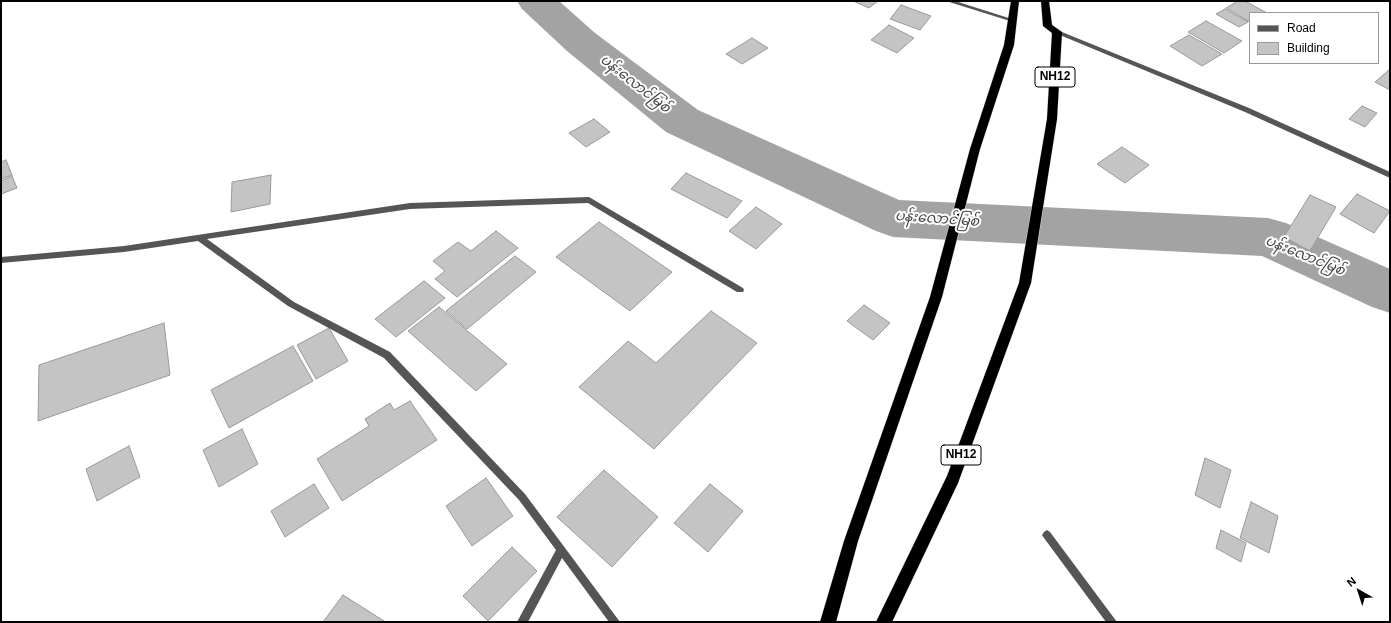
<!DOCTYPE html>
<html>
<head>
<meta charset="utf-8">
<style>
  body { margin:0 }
  #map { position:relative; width:1391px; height:623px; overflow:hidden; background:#fff; font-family:Helvetica,sans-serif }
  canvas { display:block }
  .frame { position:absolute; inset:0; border:2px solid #000; pointer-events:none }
  .legend { position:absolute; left:1249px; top:12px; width:130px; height:52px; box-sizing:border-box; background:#fff; border:1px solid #999; margin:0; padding:5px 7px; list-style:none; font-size:12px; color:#000 }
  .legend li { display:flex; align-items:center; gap:8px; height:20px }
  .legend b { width:20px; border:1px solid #999 }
  .north { position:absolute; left:1339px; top:571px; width:40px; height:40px; -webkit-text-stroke:3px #fff; paint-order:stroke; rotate:321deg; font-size:11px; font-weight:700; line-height:16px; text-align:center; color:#000 }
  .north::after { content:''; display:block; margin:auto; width:14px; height:18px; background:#000; clip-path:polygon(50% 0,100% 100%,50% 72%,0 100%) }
</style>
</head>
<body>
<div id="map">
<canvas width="1391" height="623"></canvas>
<div class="frame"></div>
<ul class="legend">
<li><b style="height:5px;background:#555"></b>Road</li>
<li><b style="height:11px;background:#c4c4c4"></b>Building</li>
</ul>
<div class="north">N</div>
</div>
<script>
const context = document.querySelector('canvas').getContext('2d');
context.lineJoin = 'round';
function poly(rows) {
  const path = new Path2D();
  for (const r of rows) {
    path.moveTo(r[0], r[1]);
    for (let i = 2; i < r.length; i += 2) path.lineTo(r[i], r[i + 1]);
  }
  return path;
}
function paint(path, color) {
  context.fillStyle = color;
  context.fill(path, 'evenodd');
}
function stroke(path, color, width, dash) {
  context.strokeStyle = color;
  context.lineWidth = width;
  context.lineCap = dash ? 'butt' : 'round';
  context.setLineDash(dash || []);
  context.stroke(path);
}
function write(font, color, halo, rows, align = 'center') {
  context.font = font + ' Helvetica,"Noto Sans Myanmar",sans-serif';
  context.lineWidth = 4;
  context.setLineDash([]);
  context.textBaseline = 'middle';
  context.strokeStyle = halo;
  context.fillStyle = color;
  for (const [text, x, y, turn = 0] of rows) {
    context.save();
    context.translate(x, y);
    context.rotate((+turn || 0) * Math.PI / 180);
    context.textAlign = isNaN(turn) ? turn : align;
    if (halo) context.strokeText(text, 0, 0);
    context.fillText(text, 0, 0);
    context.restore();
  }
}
paint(poly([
  [517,1,559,1,595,33,698,110,899,200,1268,218,1286,223,1390,269,1390,313,1372,307,1262,256,893,237,876,231,666,132,567,51,522,9,517,1]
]), '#a3a3a3');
const building = poly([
  [853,1,878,1,869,8,853,1],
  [1238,1,1245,1,1267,13,1250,13,1250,22,1226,8,1238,1],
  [901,5,931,16,920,30,890,19,901,5],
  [1225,9,1248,22,1239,27,1216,14,1225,9],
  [1206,21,1242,41,1224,53,1188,32,1206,21],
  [889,25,914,38,897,53,871,40,889,25],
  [1189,35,1222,54,1202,66,1170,46,1189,35],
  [752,38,768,48,742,64,726,54,752,38],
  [1390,69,1390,90,1375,82,1390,69],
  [1362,106,1377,113,1365,127,1349,119,1362,106],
  [594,119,610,132,586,147,569,133,594,119],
  [1122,147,1149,165,1125,183,1097,164,1122,147],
  [6,160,12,175,1,179,1,162,6,160],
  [686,173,742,201,727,218,671,189,686,173],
  [271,175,270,204,231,212,232,182,271,175],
  [12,176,17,188,1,194,1,181,12,176],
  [1357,194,1390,211,1374,233,1340,214,1357,194],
  [1310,195,1336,207,1310,251,1284,237,1310,195],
  [756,207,782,224,756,249,729,231,756,207],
  [599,222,672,272,630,311,556,257,599,222],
  [496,231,518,248,457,297,435,279,445,271,433,261,458,242,471,251,496,231],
  [515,256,536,272,467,329,446,311,515,256],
  [424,281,445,298,396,337,375,319,424,281],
  [864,305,890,323,873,340,847,321,864,305],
  [439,307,507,364,476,391,408,331,439,307],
  [711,311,757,343,654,449,579,387,628,341,656,363,711,311],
  [164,323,170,375,38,421,39,365,164,323],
  [329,328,348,361,316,379,297,345,329,328],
  [293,346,313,381,229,428,211,390,293,346],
  [410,401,437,440,342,501,317,459,369,426,365,419,390,403,394,410,410,401],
  [242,429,258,464,219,487,203,450,242,429],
  [129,446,140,477,97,501,86,469,129,446],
  [1205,458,1231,470,1220,508,1195,495,1205,458],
  [604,470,658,517,612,567,557,517,604,470],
  [486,478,513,516,472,546,446,506,486,478],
  [314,484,329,508,285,537,271,511,314,484],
  [710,484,743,511,708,552,674,523,710,484],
  [1251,502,1278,516,1269,553,1240,538,1251,502],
  [1221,530,1246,543,1241,562,1216,548,1221,530],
  [512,547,537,571,488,621,463,596,512,547],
  [343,595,384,621,383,622,323,622,343,595]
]);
paint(building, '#c4c4c4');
stroke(building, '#999', 1);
const highway = poly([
  [1011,1,1019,1,1014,45,980,149,942,297,858,541,836,622,820,622,844,541,930,297,970,149,1004,45,1011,1],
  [1041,1,1049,1,1052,25,1062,32,1057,119,1031,283,958,483,892,622,876,622,947,476,1019,283,1047,119,1052,33,1043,26,1041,1]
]);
stroke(highway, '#dbdbdb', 1);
paint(poly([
  [946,1,955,1,1015,20,1014,21,1010,21,946,1],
  [1057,30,1249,108,1390,172,1390,178,1245,112,1055,33,1055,31,1057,30],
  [589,197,743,288,744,290,743,292,737,292,588,203,410,209,207,239,294,302,390,352,525,494,620,622,609,622,562,558,528,622,517,622,556,550,519,500,384,358,288,306,198,241,124,252,1,263,1,257,124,246,410,203,589,197],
  [1047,530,1050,532,1117,622,1106,622,1044,538,1042,535,1044,532,1047,530]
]), '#555');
paint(highway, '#000');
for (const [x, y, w] of [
  [1055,77,40],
  [961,455,40]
]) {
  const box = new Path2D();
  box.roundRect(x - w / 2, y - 10, w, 20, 3);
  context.fillStyle = '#fff';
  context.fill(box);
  stroke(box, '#000', 1);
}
write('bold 12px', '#000', null, [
  ["NH12",1055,77],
  ["NH12",961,455]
]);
write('italic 14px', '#444', '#fff', [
  ["ပန်းလောင်မြစ်",635,84,38],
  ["ပန်းလောင်မြစ်",937,219,4],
  ["ပန်းလောင်မြစ်",1305,256,22]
]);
</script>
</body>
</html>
